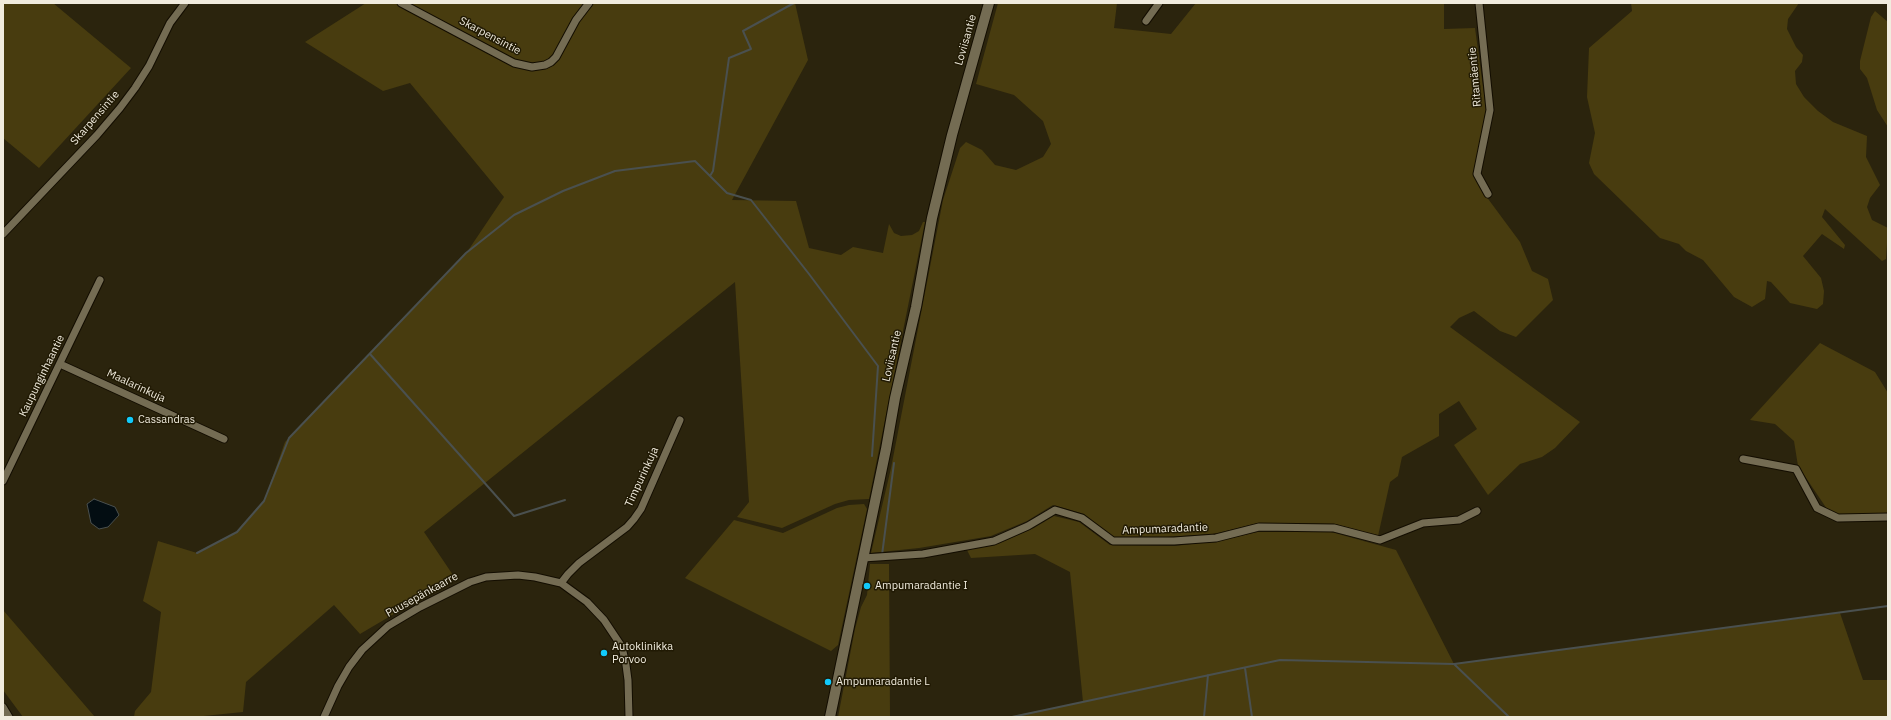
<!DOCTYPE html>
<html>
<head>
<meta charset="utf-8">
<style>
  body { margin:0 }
  #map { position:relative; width:1891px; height:720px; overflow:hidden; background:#2b240d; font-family:"IBM Plex Sans",sans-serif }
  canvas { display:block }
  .frame { position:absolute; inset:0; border:4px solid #f1ecde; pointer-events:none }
</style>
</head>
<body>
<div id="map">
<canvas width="1891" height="720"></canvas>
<div class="frame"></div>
</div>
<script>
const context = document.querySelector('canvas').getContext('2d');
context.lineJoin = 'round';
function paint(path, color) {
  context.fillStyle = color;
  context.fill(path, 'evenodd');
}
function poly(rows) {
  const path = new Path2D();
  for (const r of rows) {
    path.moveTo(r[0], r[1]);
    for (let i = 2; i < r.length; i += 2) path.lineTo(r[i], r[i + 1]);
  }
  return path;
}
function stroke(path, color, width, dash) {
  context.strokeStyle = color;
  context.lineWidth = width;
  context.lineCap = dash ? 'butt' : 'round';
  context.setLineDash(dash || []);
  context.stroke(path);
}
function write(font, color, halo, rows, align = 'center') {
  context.font = font + ' "IBM Plex Sans",sans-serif';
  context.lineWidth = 3;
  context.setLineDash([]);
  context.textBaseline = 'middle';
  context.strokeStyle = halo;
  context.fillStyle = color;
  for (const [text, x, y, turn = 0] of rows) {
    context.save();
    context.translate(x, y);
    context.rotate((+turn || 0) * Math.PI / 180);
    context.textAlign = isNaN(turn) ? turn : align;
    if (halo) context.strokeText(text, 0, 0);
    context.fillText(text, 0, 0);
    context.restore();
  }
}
paint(poly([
  [3,3,53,3,131,68,39,168,3,138],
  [366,3,795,3,808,60,732,200,796,201,809,248,841,255,853,247,883,253,889,224,894,233,901,236,912,235,919,231,923,222,925,222,869,499,849,500,835,504,782,528,737,517,749,502,735,282,424,532,455,578,360,634,334,605,246,682,243,712,194,717,134,717,135,711,151,692,161,612,143,601,158,541,197,553,237,532,264,501,285,442,465,255,504,197,410,83,383,91,305,42],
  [998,3,1117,3,1114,28,1171,34,1196,3,1444,3,1444,29,1475,28,1486,109,1474,173,1483,192,1520,242,1532,271,1548,279,1553,300,1516,337,1500,331,1474,311,1459,318,1450,327,1580,422,1555,448,1542,457,1520,464,1488,495,1454,445,1477,429,1459,401,1439,414,1439,436,1402,457,1398,476,1390,482,1378,536,1335,524,1258,523,1213,534,1167,537,1113,537,1084,514,1053,505,1027,521,991,536,919,548,871,553,891,468,943,200,960,148,966,142,982,150,995,165,1016,170,1043,157,1051,144,1043,121,1014,95,976,84],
  [1631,3,1799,3,1788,19,1787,29,1796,47,1803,55,1802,62,1795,71,1796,84,1804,97,1818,111,1833,122,1867,136,1866,157,1880,185,1870,198,1867,207,1872,220,1888,228,1886,259,1882,261,1825,209,1822,217,1845,245,1844,249,1822,234,1803,256,1821,278,1824,291,1823,304,1817,309,1790,303,1771,282,1767,281,1765,299,1752,307,1734,297,1703,260,1686,251,1679,244,1660,238,1594,174,1589,163,1595,133,1587,97,1589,48,1632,11],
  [1875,11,1888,22,1888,127,1877,110,1867,78,1860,69,1860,61,1871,17],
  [1820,343,1875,372,1888,393,1888,514,1838,515,1827,509,1798,466,1794,441,1775,424,1750,420],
  [864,504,867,509,838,645,831,651,685,578,734,520,783,533,837,508,849,505],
  [1054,516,1079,522,1110,545,1175,546,1217,541,1258,532,1331,532,1396,550,1454,664,1840,613,1863,680,1888,680,1888,717,1007,717,1083,702,1070,572,1035,554,971,558,967,550,998,544,1034,528],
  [870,564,889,564,890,717,838,717,855,629,861,607,867,595],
  [3,610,95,717,23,717,3,690]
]), '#483c0f');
const water = poly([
  [94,499,115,507,119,515,108,527,99,529,91,523,87,504,94,499]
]);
paint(water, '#030d12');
stroke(water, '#4a504f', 1);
stroke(poly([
  [710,176,713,171,729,58,751,49,743,31,794,3],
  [370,354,514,516,565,500],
  [197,553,237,532,264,501,289,438,466,253,514,215,563,191,615,171,695,161,727,193,751,200,809,274,878,366,872,456],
  [882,555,894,463],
  [1454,664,1509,717],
  [1245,668,1252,717],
  [1012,717,1280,660,1454,664,1888,606],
  [1204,717,1208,675]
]), '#4a504f', 2);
const street = poly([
  [401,3,514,63,532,67,545,65,551,62,556,57,576,20,589,3],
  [1479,3,1490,110,1477,174,1488,194],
  [1146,21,1159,3],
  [3,234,97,135,120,108,135,88,149,66,170,23,185,3],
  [60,364,224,439],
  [1743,459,1796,469,1817,508,1838,518,1888,517],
  [3,481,100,280],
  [863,558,923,554,994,541,1028,526,1055,510,1082,518,1113,541,1174,541,1216,538,1259,527,1334,528,1380,540,1423,523,1459,520,1477,511],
  [561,583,568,574,579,563,627,527,634,519,641,509,680,420],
  [3,707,9,717],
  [324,717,338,686,349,667,362,650,388,626,420,607,470,582,486,577,518,575,535,577,561,583,587,602,604,620,622,647,626,665,628,680,629,717]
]);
const secondary = poly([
  [830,717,886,449,895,398,916,307,932,218,952,135,989,3]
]);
stroke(street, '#130d00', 9);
stroke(secondary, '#130d00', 12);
stroke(street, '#746c53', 7);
stroke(secondary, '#746c53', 10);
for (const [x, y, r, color] of [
  [130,420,4,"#11cafb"],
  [867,586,4,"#11cafb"],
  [604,653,4,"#11cafb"],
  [828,682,4,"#11cafb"]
]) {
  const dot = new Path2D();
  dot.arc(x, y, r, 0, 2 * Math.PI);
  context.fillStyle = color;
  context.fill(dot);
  stroke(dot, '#211a04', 1.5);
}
write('11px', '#f1ecde', '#211a04', [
  ["Skarpensintie",490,36,28],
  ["Loviisantie",966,40,-74],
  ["Ritamäentie",1475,77,-95],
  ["Skarpensintie",95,118,-49],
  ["Loviisantie",892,356,-77],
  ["Kaupunginhaantie",42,376,-64],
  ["Maalarinkuja",136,386,25],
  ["Timpurinkuja",642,477,-65],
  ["Ampumaradantie",1165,529,-2],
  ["Puusepänkaarre",422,595,-29]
]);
write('11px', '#f1ecde', '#211a04', [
  ["Cassandras",138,420],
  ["Ampumaradantie I",875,586],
  ["Autoklinikka",612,647],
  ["Porvoo",612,660],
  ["Ampumaradantie L",836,682]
], 'left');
</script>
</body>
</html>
